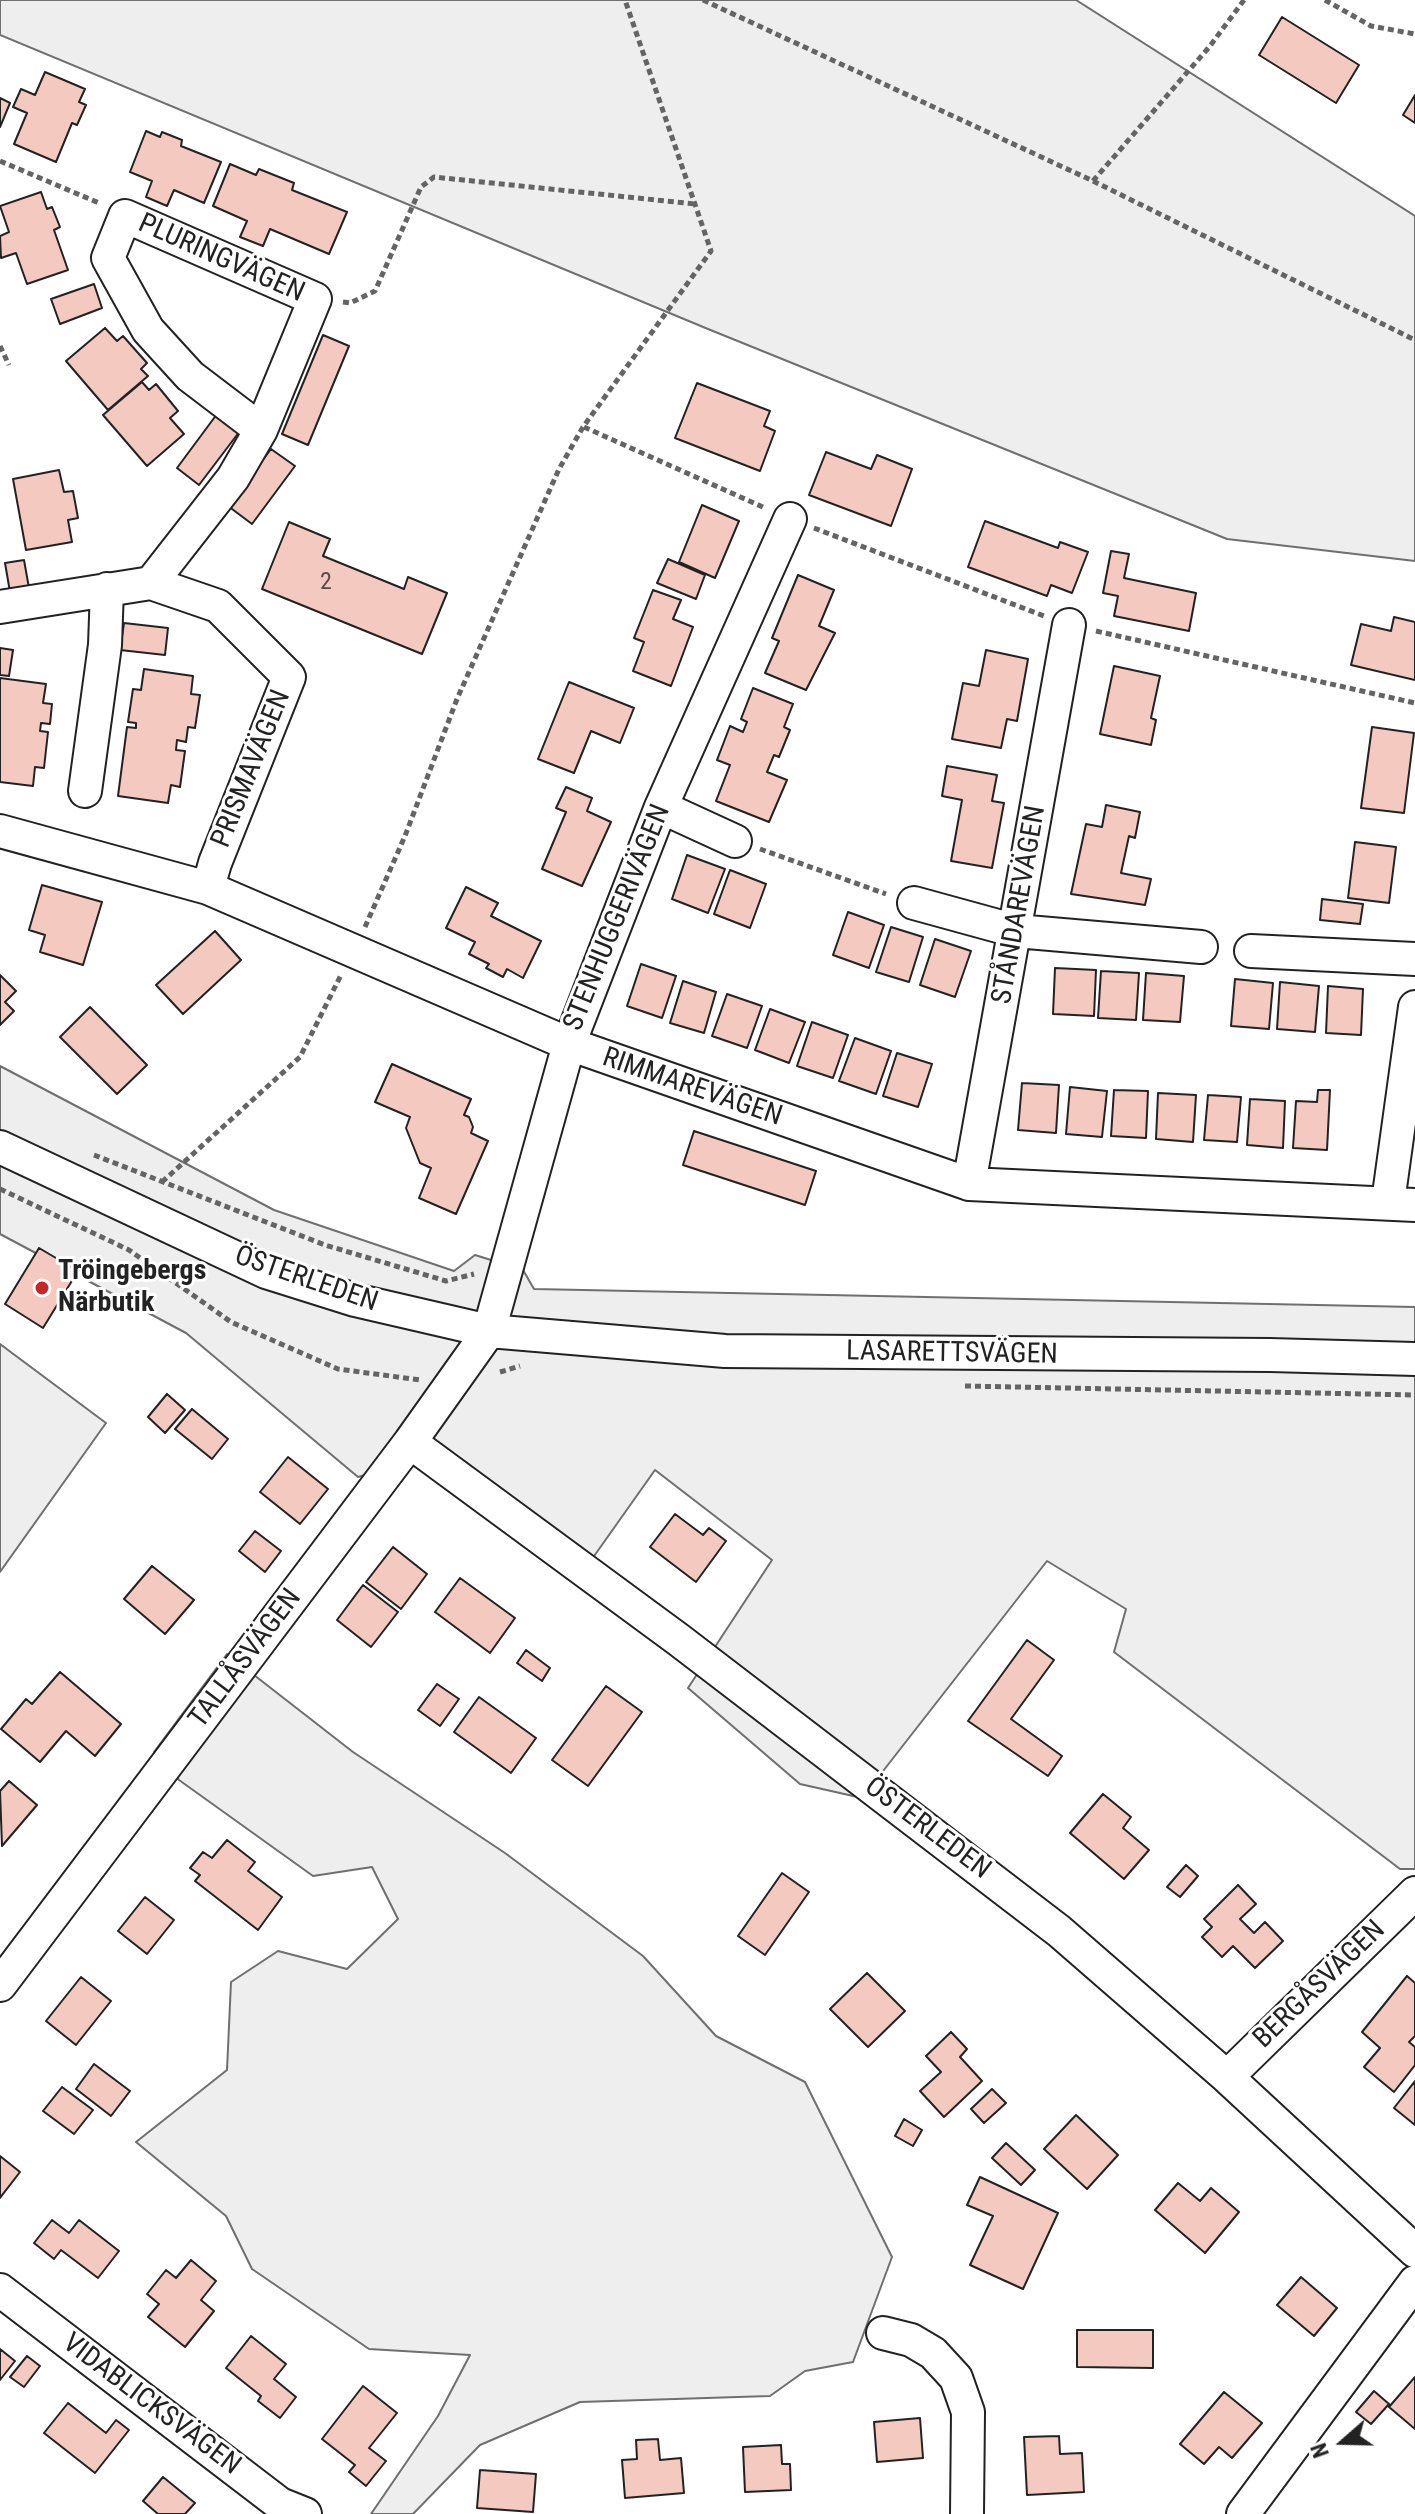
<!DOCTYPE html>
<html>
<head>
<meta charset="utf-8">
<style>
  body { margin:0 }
  #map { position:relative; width:1415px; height:2514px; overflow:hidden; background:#fff; font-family:"Roboto Condensed",sans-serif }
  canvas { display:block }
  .north { position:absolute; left:1303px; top:2402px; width:80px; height:80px; -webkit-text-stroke:6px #fff; paint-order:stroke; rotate:250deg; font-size:22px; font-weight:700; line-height:32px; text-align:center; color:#222 }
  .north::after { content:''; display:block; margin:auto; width:28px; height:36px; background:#222; clip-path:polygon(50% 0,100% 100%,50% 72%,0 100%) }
</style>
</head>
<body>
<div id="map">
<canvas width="1415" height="2514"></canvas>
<div class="north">N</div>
</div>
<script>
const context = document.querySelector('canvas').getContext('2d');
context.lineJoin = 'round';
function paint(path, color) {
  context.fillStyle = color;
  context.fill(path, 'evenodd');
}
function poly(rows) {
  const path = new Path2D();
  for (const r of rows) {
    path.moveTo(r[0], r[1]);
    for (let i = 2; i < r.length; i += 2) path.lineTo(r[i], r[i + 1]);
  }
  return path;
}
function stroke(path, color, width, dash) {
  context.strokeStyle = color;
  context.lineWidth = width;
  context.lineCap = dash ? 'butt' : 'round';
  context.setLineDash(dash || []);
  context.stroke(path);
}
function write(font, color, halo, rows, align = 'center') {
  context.font = font + ' "Roboto Condensed",sans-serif';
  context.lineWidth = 6;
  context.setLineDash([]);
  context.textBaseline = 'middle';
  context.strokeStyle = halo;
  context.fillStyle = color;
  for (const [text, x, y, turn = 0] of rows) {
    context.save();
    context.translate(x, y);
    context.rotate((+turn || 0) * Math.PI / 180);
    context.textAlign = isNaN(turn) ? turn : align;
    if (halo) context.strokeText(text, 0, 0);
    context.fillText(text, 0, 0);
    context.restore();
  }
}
const green = poly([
  [0,0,1076,0,1415,216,1415,561,1227,539,708,329,0,35,0,0],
  [0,1066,274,1210,454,1271,475,1255,523,1270,534,1289,1415,1307,1415,1869,1400,1869,1114,1652,1126,1609,1047,1561,862,1798,800,1784,688,1688,772,1560,655,1470,592,1559,445,1452,358,1477,186,1333,0,1234,0,1066],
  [0,1344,106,1423,0,1572,0,1344],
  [227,1654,353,1752,505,1853,643,1956,716,2036,805,2082,892,2257,853,2362,805,2371,770,2396,580,2402,480,2445,413,2514,371,2514,438,2416,470,2355,369,2349,252,2269,226,2216,136,2142,227,2070,231,1982,278,1951,347,1969,398,1919,372,1867,313,1876,179,1780,154,1752,227,1654]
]);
paint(green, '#eee');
stroke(green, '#6f6f6f', 2);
const building = poly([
  [1282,17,1359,65,1336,103,1259,55,1282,17],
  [45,72,85,89,79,102,86,105,77,125,72,123,56,162,14,144,27,113,13,107,21,89,35,95,45,72],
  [1415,95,1415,123,1403,115,1415,95],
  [0,98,10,103,0,127,0,98],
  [146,131,160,137,162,132,182,140,181,146,221,162,204,203,174,190,167,206,146,197,152,181,130,172,146,131],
  [230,164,256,175,259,169,294,183,292,190,347,212,329,254,270,229,263,246,240,237,247,221,213,206,230,164],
  [41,192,47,209,52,207,60,227,54,230,68,270,27,284,16,253,1,258,0,236,9,232,0,206,41,192],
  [94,284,102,308,60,324,51,299,94,284],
  [105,328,117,341,123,336,147,363,141,369,148,376,108,410,66,361,105,328],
  [323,335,349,346,308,445,282,434,323,335],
  [142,382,149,390,156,384,178,411,170,418,184,434,147,466,103,415,142,382],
  [697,383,770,411,764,426,775,431,760,471,675,438,697,383],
  [220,410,243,427,199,485,177,468,220,410],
  [271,449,295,466,252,524,228,506,271,449],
  [826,452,871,469,877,455,912,469,891,526,809,495,826,452],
  [59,470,64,492,73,491,78,518,68,520,72,542,26,550,13,479,59,470],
  [702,505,739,521,715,578,679,562,702,505],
  [985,521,1058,548,1060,542,1088,552,1072,593,1051,585,1047,596,968,567,985,521],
  [289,522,330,539,323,556,404,589,408,577,447,593,422,654,262,589,289,522],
  [1111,551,1129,554,1124,578,1196,593,1189,631,1114,616,1118,596,1103,593,1111,551],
  [668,559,705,575,696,599,657,583,668,559],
  [24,560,29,588,10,592,5,563,24,560],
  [798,575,834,590,819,626,835,633,806,690,765,673,779,641,772,638,798,575],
  [653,590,681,600,673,619,693,627,671,686,633,671,644,642,634,638,653,590],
  [1394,617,1415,622,1415,680,1351,665,1361,624,1391,631,1394,617],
  [124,623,168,628,165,655,120,650,124,623],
  [0,648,13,650,9,676,0,675,0,648],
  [986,650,1028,659,1017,721,1007,719,1001,748,952,739,963,683,979,686,986,650],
  [1114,666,1160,676,1151,718,1156,720,1151,745,1100,734,1114,666],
  [144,669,193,676,191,694,200,695,195,728,188,727,186,742,177,740,176,750,185,751,180,787,171,785,168,803,118,796,127,727,136,728,136,723,128,722,133,689,141,690,144,669],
  [0,678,46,684,43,703,52,704,50,724,41,723,40,731,48,732,44,768,35,767,33,786,0,782,0,678],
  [569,682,634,708,620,743,591,731,574,773,538,759,569,682],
  [753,688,793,704,784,727,790,730,779,757,774,755,767,772,787,780,769,822,716,801,730,765,717,760,730,726,743,732,747,722,741,719,753,688],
  [1372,727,1414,733,1404,813,1361,808,1372,727],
  [947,766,997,775,992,801,1004,803,992,868,951,861,962,800,942,796,947,766],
  [566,787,592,798,587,811,611,822,582,886,542,869,566,812,556,808,566,787],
  [1106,805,1140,812,1135,838,1129,836,1121,873,1151,879,1145,905,1071,894,1086,824,1102,827,1106,805],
  [1355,842,1396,847,1389,903,1348,898,1355,842],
  [687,855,725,869,708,913,672,899,687,855],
  [730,870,766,884,750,928,714,914,730,870],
  [42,885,102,902,83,965,40,952,45,935,29,930,42,885],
  [466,887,498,903,491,916,541,941,523,978,507,969,503,977,486,968,489,964,469,954,475,942,446,928,466,887],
  [1322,899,1363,904,1360,924,1320,920,1322,899],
  [848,912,884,925,869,968,833,955,848,912],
  [891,927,923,937,909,982,876,972,891,927],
  [215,931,241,960,183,1014,156,985,215,931],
  [935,939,971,951,955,997,920,985,935,939],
  [641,964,676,976,662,1018,627,1006,641,964],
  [1055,968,1096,970,1094,1016,1053,1014,1055,968],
  [1101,971,1139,973,1136,1020,1098,1018,1101,971],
  [1146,973,1184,976,1180,1022,1143,1020,1146,973],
  [0,975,16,991,5,1002,14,1011,0,1025,0,975],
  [1235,979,1273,983,1269,1029,1231,1026,1235,979],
  [683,981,716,992,704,1033,670,1023,683,981],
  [1280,982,1319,986,1315,1032,1277,1029,1280,982],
  [1328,986,1363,989,1361,1035,1326,1033,1328,986],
  [727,994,762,1006,747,1048,712,1036,727,994],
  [90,1007,147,1065,117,1094,60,1037,90,1007],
  [770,1009,805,1022,789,1063,755,1050,770,1009],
  [812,1022,848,1035,833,1078,797,1066,812,1022],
  [855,1038,891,1051,876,1094,839,1081,855,1038],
  [897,1053,932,1064,918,1107,883,1096,897,1053],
  [392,1064,471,1099,464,1115,469,1117,473,1127,471,1133,488,1141,456,1214,419,1198,431,1168,420,1163,406,1128,410,1117,375,1102,392,1064],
  [1022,1083,1059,1085,1056,1133,1018,1130,1022,1083],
  [1070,1087,1107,1091,1102,1137,1066,1134,1070,1087],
  [1114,1090,1148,1091,1146,1138,1111,1136,1114,1090],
  [1318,1090,1330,1090,1327,1150,1293,1148,1296,1101,1317,1102,1318,1090],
  [1158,1093,1196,1095,1193,1142,1156,1139,1158,1093],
  [1208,1095,1241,1097,1237,1142,1204,1140,1208,1095],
  [1250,1099,1285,1101,1283,1148,1247,1145,1250,1099],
  [694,1131,816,1171,805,1205,683,1165,694,1131],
  [39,1248,78,1271,43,1328,5,1304,39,1248],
  [167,1394,185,1410,165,1433,148,1417,167,1394],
  [192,1409,228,1439,212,1459,175,1429,192,1409],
  [288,1457,328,1489,300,1524,260,1492,288,1457],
  [675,1514,703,1535,709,1528,726,1541,696,1582,650,1547,675,1514],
  [255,1531,281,1551,265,1572,239,1551,255,1531],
  [393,1547,427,1574,401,1609,366,1582,393,1547],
  [152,1566,194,1600,165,1634,124,1599,152,1566],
  [460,1578,515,1618,490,1653,435,1612,460,1578],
  [363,1585,398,1612,371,1647,337,1620,363,1585],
  [1027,1640,1054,1660,1011,1719,1062,1756,1048,1776,968,1721,1027,1640],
  [526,1650,550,1668,542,1681,517,1663,526,1650],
  [60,1672,121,1724,95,1756,66,1731,40,1762,1,1729,26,1699,32,1704,60,1672],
  [437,1684,459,1699,440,1726,418,1710,437,1684],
  [606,1686,642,1712,588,1786,552,1760,606,1686],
  [479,1697,536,1738,511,1773,454,1732,479,1697],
  [9,1781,37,1805,2,1846,0,1791,9,1781],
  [1103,1794,1131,1817,1123,1828,1149,1850,1124,1879,1070,1833,1103,1794],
  [227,1840,255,1862,248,1871,282,1897,258,1930,195,1881,200,1875,190,1868,203,1852,212,1858,227,1840],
  [1186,1865,1198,1876,1180,1897,1167,1887,1186,1865],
  [782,1873,809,1892,765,1955,738,1936,782,1873],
  [1238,1885,1256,1904,1240,1919,1254,1933,1265,1922,1283,1941,1255,1968,1233,1946,1222,1957,1202,1937,1212,1927,1204,1919,1238,1885],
  [145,1897,174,1920,147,1954,118,1931,145,1897],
  [867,1973,905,2011,868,2047,830,2009,867,1973],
  [1407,1976,1415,1983,1415,2036,1409,2042,1415,2047,1415,2065,1394,2092,1364,2067,1380,2048,1362,2032,1407,1976],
  [81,1977,111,2001,76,2045,46,2021,81,1977],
  [951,2032,967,2049,960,2057,982,2081,944,2117,920,2091,941,2072,926,2056,951,2032],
  [94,2064,130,2091,111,2116,76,2089,94,2064],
  [1415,2081,1415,2125,1394,2108,1415,2081],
  [62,2087,93,2110,74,2134,43,2111,62,2087],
  [992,2089,1006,2103,984,2123,971,2109,992,2089],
  [1076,2115,1118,2155,1087,2189,1044,2149,1076,2115],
  [904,2119,922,2130,913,2146,895,2136,904,2119],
  [1006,2143,1035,2170,1021,2185,992,2158,1006,2143],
  [0,2156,20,2172,0,2198,0,2156],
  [980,2177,1058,2213,1023,2289,970,2265,993,2216,967,2205,980,2177],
  [1178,2183,1200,2201,1211,2188,1239,2212,1205,2253,1155,2210,1178,2183],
  [52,2220,69,2233,79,2220,119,2251,98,2278,61,2250,54,2259,34,2243,52,2220],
  [191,2260,216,2281,201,2300,214,2311,185,2347,148,2317,159,2304,147,2294,166,2270,176,2278,191,2260],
  [1301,2277,1337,2308,1314,2336,1277,2305,1301,2277],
  [1077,2330,1153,2330,1153,2368,1077,2367,1077,2330],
  [251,2336,286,2364,274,2379,296,2397,280,2418,258,2401,261,2396,226,2368,251,2336],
  [0,2349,15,2361,0,2380,0,2349],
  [27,2356,40,2366,24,2387,10,2377,27,2356],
  [1415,2377,1415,2429,1389,2407,1415,2377],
  [363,2386,397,2413,369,2448,386,2461,366,2486,349,2472,355,2465,322,2439,363,2386],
  [1374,2391,1389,2404,1371,2424,1356,2412,1374,2391],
  [1224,2392,1262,2423,1232,2458,1219,2447,1204,2464,1180,2444,1224,2392],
  [68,2403,106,2433,116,2420,129,2430,95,2473,44,2433,68,2403],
  [920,2418,923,2458,877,2462,874,2422,920,2418],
  [1059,2436,1060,2454,1082,2453,1084,2492,1027,2495,1024,2437,1059,2436],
  [658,2439,660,2460,681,2458,684,2493,625,2498,622,2460,637,2459,636,2440,658,2439],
  [781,2445,782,2464,790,2464,791,2490,745,2492,743,2447,781,2445],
  [480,2470,536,2474,533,2512,477,2508,480,2470],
  [163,2477,195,2503,185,2514,158,2514,143,2501,163,2477]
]);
paint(building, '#f3c9c0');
stroke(building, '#222', 2);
const minor = poly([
  [151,583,218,606,289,677,215,863,208,888],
  [0,607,151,583,233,478,261,430,315,299,125,216,108,258,148,330,190,376,261,430],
  [85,791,105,645,107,589],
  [661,807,735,841],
  [0,831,208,888,569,1044,969,1184,1415,1205],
  [914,903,1016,931,1201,947],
  [1251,951,1415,959],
  [0,1147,266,1272,355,1300,489,1331,725,1351,1270,1355,1415,1359],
  [969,1184,1069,625],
  [1388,1202,1415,1007],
  [410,1442,679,1640,1059,1931,1227,2077,1415,2251],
  [0,1985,410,1442,489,1331,569,1044,661,807,790,519],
  [1227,2077,1415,1893],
  [0,2290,280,2504,305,2514],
  [883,2333,911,2340,933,2353,956,2378,968,2412,967,2514],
  [1243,2514,1415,2282]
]);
stroke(minor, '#222', 36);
stroke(poly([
  [703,0,1093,181,1415,340],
  [1325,0,1371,26,1415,34],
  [0,161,99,203],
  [1093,181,1210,46,1244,0],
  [343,302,350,303,375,291,421,187,434,177,695,204],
  [0,346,9,365],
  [584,427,765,508],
  [814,528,1044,616],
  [1096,631,1415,703],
  [760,849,886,894],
  [365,927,405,836,457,699,559,469,583,427,711,251,625,0],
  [94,1155,325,1245,446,1281,474,1274],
  [162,1182,300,1057,341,975],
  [0,1189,129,1250,231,1322,338,1369,420,1380],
  [500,1372,520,1366],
  [965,1386,1415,1395]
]), '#646464', 5, [6, 4]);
stroke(minor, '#fff', 32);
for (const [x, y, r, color] of [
  [42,1288,8,"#c62828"]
]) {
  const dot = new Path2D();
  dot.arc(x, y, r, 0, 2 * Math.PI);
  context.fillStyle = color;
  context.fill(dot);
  stroke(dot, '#fff', 3);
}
write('24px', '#564c4a', null, [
  ["2",326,583]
]);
write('28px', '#222', '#fff', [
  ["PLURINGVÄGEN",221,259,24],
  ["PRISMAVÄGEN",252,769,-68],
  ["STÅNDAREVÄGEN",1020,905,-80],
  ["STENHUGGERIVÄGEN",618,918,-68],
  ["RIMMAREVÄGEN",692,1088,19],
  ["ÖSTERLEDEN",306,1280,19],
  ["LASARETTSVÄGEN",952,1354,1],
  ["TALLÅSVÄGEN",246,1659,-53],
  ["ÖSTERLEDEN",927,1829,37],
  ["BERGÅSVÄGEN",1320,1985,-44],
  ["VIDABLICKSVÄGEN",151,2405,37]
]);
write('bold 28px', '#222', '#fff', [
  ["Tröingebergs",58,1272],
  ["Närbutik",58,1304]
], 'left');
</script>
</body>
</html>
